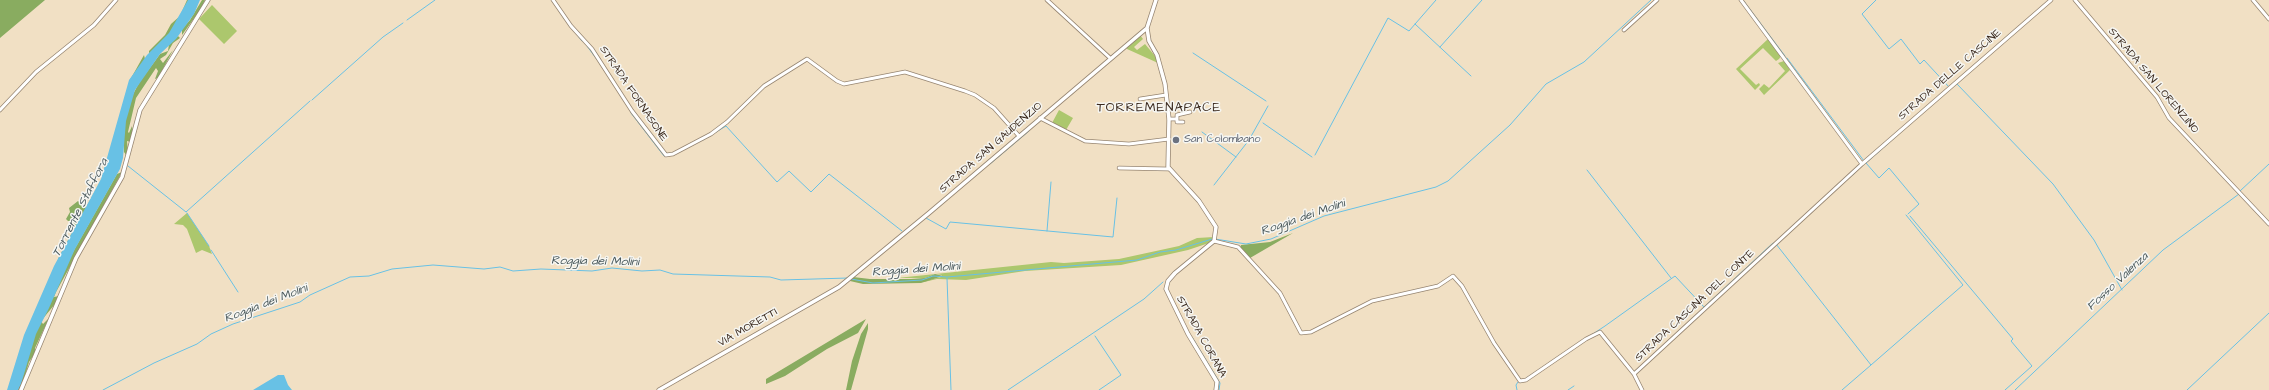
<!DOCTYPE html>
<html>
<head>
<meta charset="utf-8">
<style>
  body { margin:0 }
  canvas { display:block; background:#f1e0c4 }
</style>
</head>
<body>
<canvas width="2269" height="390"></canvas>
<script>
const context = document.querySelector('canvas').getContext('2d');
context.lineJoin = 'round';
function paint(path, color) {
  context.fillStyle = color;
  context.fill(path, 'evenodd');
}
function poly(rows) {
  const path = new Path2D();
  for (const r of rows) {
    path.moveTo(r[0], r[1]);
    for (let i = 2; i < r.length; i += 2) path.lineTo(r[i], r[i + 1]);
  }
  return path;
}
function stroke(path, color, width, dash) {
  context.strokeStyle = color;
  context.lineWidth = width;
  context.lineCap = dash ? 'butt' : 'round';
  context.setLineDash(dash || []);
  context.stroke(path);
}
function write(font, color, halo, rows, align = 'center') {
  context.font = font + ' "Architects Daughter",sans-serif';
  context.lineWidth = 3;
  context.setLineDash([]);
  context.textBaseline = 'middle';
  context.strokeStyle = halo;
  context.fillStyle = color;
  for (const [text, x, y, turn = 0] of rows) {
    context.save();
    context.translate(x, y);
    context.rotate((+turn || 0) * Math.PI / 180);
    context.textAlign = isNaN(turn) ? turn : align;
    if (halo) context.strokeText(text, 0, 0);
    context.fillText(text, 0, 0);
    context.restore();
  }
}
paint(poly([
  [212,5,237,31,224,44,199,19],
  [1140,35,1143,39,1134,47,1137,50,1145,44,1155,56,1158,63,1127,49,1126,47],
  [1768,39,1781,56,1779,59,1776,61,1763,48,1740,69,1756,85,1759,83,1760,85,1755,90,1736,69],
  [1784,61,1790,70,1764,95,1759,89,1764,84,1769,88,1785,71,1778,63],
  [1059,110,1073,118,1066,130,1052,123],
  [187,213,209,246,212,254,202,250,196,253,187,229,183,225,174,224],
  [1214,237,1212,242,1188,250,1121,265,1025,271,966,280,937,279,924,282,921,282,941,277,942,275,935,274,925,278,897,278,1051,262,1064,263,1119,259,1179,246,1197,238]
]), '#acc76d');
paint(poly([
  [0,0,45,0,0,38],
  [187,0,194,0,192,10,130,80,144,55,145,59,149,55,149,51,165,35,171,24,180,16],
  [202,0,205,0,200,10,182,35,182,29,190,20],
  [178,36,180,38,173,43,166,55,160,59,163,63,173,50,158,78,155,79,158,71,156,68,136,98,128,132,129,133,132,126,133,134,130,142,127,141,128,152,126,155,124,152,124,121,130,100,140,81,155,61,160,54,168,51,169,44],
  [108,163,113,166,109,175,79,224,62,263,58,259,75,227,73,221,68,221,66,219,70,212,69,208,78,201,87,208,89,202,103,179],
  [122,172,56,292,54,297,59,296,55,304,41,321,43,324,49,318,35,348,35,353,29,362,24,380,19,390,16,390,32,339,69,259,117,174],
  [1293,233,1250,258,1240,248,1241,245,1270,242],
  [935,274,943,276,921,283,863,284,850,281,853,277,870,279,911,279,925,278],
  [866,319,858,333,827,349,785,376,766,384,766,379],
  [868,323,868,329,851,390,846,390,852,361,861,334]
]), '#89ac60');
paint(poly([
  [188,0,200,0,194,14,176,39,160,54,135,90,126,121,123,158,120,169,75,249,49,308,36,334,21,384,18,390,7,390,24,335,54,266,101,179,129,80,147,55,169,33],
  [278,375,284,375,288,385,292,390,253,390]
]), '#68c1e5');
stroke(poly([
  [1743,0,1785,56],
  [1876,0,1862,14,1889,49,1901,39,1920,64,1924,60,1949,87],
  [563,17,582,41],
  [407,20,435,0],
  [1415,24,1471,76],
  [587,46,598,61],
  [1440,47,1482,0],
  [1193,53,1266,101],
  [1787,58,1864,161],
  [1957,84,2053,184,2094,240,2122,290],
  [312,100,383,37,403,23],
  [631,113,664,156],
  [1263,123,1312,157],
  [1202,132,1236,157],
  [703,140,726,126,777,182,789,171,811,192,829,174,902,231],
  [1315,155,1388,18,1409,31,1436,0],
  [990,164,1029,131],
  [128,166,186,212,310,101],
  [1587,170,1671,278],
  [1853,175,1863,165],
  [1214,185,1249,140,1268,106],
  [2240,191,2269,164],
  [955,193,988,165],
  [187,213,209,246],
  [1908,214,1919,204,1889,168,1879,178,1866,163,1944,94],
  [1910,216,2013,339,2011,341,2032,366,2005,390],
  [926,218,946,229,950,222,1113,237,1117,198],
  [1047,231,1051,182],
  [1215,239,1246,244,1271,239,1324,216,1436,187,1448,181,1510,125,1546,84,1584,62,1651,0],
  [1776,244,1871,365,1842,390],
  [211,250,238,292],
  [947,278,951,390],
  [851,279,873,283,922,280,933,276,947,277,1137,260,1160,252,1176,250,1212,239],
  [1704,307,1773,243],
  [1095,336,1121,375,1099,390],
  [1192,337,1220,383,1219,390],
  [1871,365,1963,285,1906,215],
  [1525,379,1605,326,1675,276,1704,307,1698,313],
  [103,390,154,363,197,344,211,334,233,324,300,302,310,295,350,277,369,276,392,269,433,265,484,269,500,267,513,271,541,269,592,271,612,268,642,271,660,270,673,274,770,277,781,280,848,278],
  [1008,390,1144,299,1163,282],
  [1517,390,1516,385,1518,382],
  [1568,390,1574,386],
  [2015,390,2163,250,2239,194],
  [2187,390,2269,313]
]), '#68c1e5', 1);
const minor = poly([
  [553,0,571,26,592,49,632,111,666,155,673,154,711,134,727,122,764,86,807,59,837,81,844,84,905,72,965,91,975,95,994,108,1019,136],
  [1047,0,1110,58],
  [2075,0,2157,97,2169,118,2269,224],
  [2253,0,2269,19],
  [1624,30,1657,0],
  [1140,99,1166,95],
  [0,110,36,72,94,25,116,0],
  [1040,118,1085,141,1129,144,1169,139],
  [1169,119,1177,119],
  [1183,122,1177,122,1177,115,1190,112],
  [1862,164,2051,0],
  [1119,168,1169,169],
  [1214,241,1238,247,1280,293,1301,333,1311,332,1372,301,1438,286,1453,276,1462,286,1494,343,1520,381,1526,380,1586,339,1600,332,1634,374,1642,390],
  [1634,374,1862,164,1741,0]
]);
const tertiary = poly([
  [1147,28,1149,41,1157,55,1165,84,1169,119,1168,167,1199,201,1216,227,1214,241,1175,273,1168,281,1166,289,1188,334,1217,382,1216,390],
  [21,390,76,258,122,177,140,110,208,0],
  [659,390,839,287,929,213,1147,28,1156,0]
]);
stroke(minor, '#968571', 4.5);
stroke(tertiary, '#968571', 5);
stroke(minor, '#fff', 3);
stroke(tertiary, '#fff', 3.5);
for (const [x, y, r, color] of [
  [1176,140,4,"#6b7280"]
]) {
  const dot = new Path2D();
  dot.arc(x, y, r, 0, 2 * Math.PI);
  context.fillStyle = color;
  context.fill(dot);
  stroke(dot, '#f6f6f2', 1.5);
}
write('11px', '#3b2a1e', '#f6f6f2', [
  ["STRADA DELLE CASCINE",1950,75,-41],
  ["STRADA SAN LORENZINO",2153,81,50],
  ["STRADA FORNASONE",633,94,56],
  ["STRADA SAN GAUDENZIO",991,148,-41],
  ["STRADA CASCINA DEL CONTE",1695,306,-43],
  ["VIA MORETTI",748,328,-30],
  ["STRADA CORANA",1201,337,61]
]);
write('11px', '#5b616d', '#f6f6f2', [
  ["San Colombano",1184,140]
], 'left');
write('italic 12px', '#48575a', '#f6f6f2', [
  ["Torrente Staffora",81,208,-63],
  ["Roggia dei Molini",1303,218,-19],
  ["Roggia dei Molini",595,262,1],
  ["Roggia dei Molini",916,270,-4],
  ["Fosso Valenza",2118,282,-43],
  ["Roggia dei Molini",266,304,-21]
]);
context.letterSpacing = '1px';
write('13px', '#3b2a1e', '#f6f6f2', [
  ["TORREMENAPACE",1159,108]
]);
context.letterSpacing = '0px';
</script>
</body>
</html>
